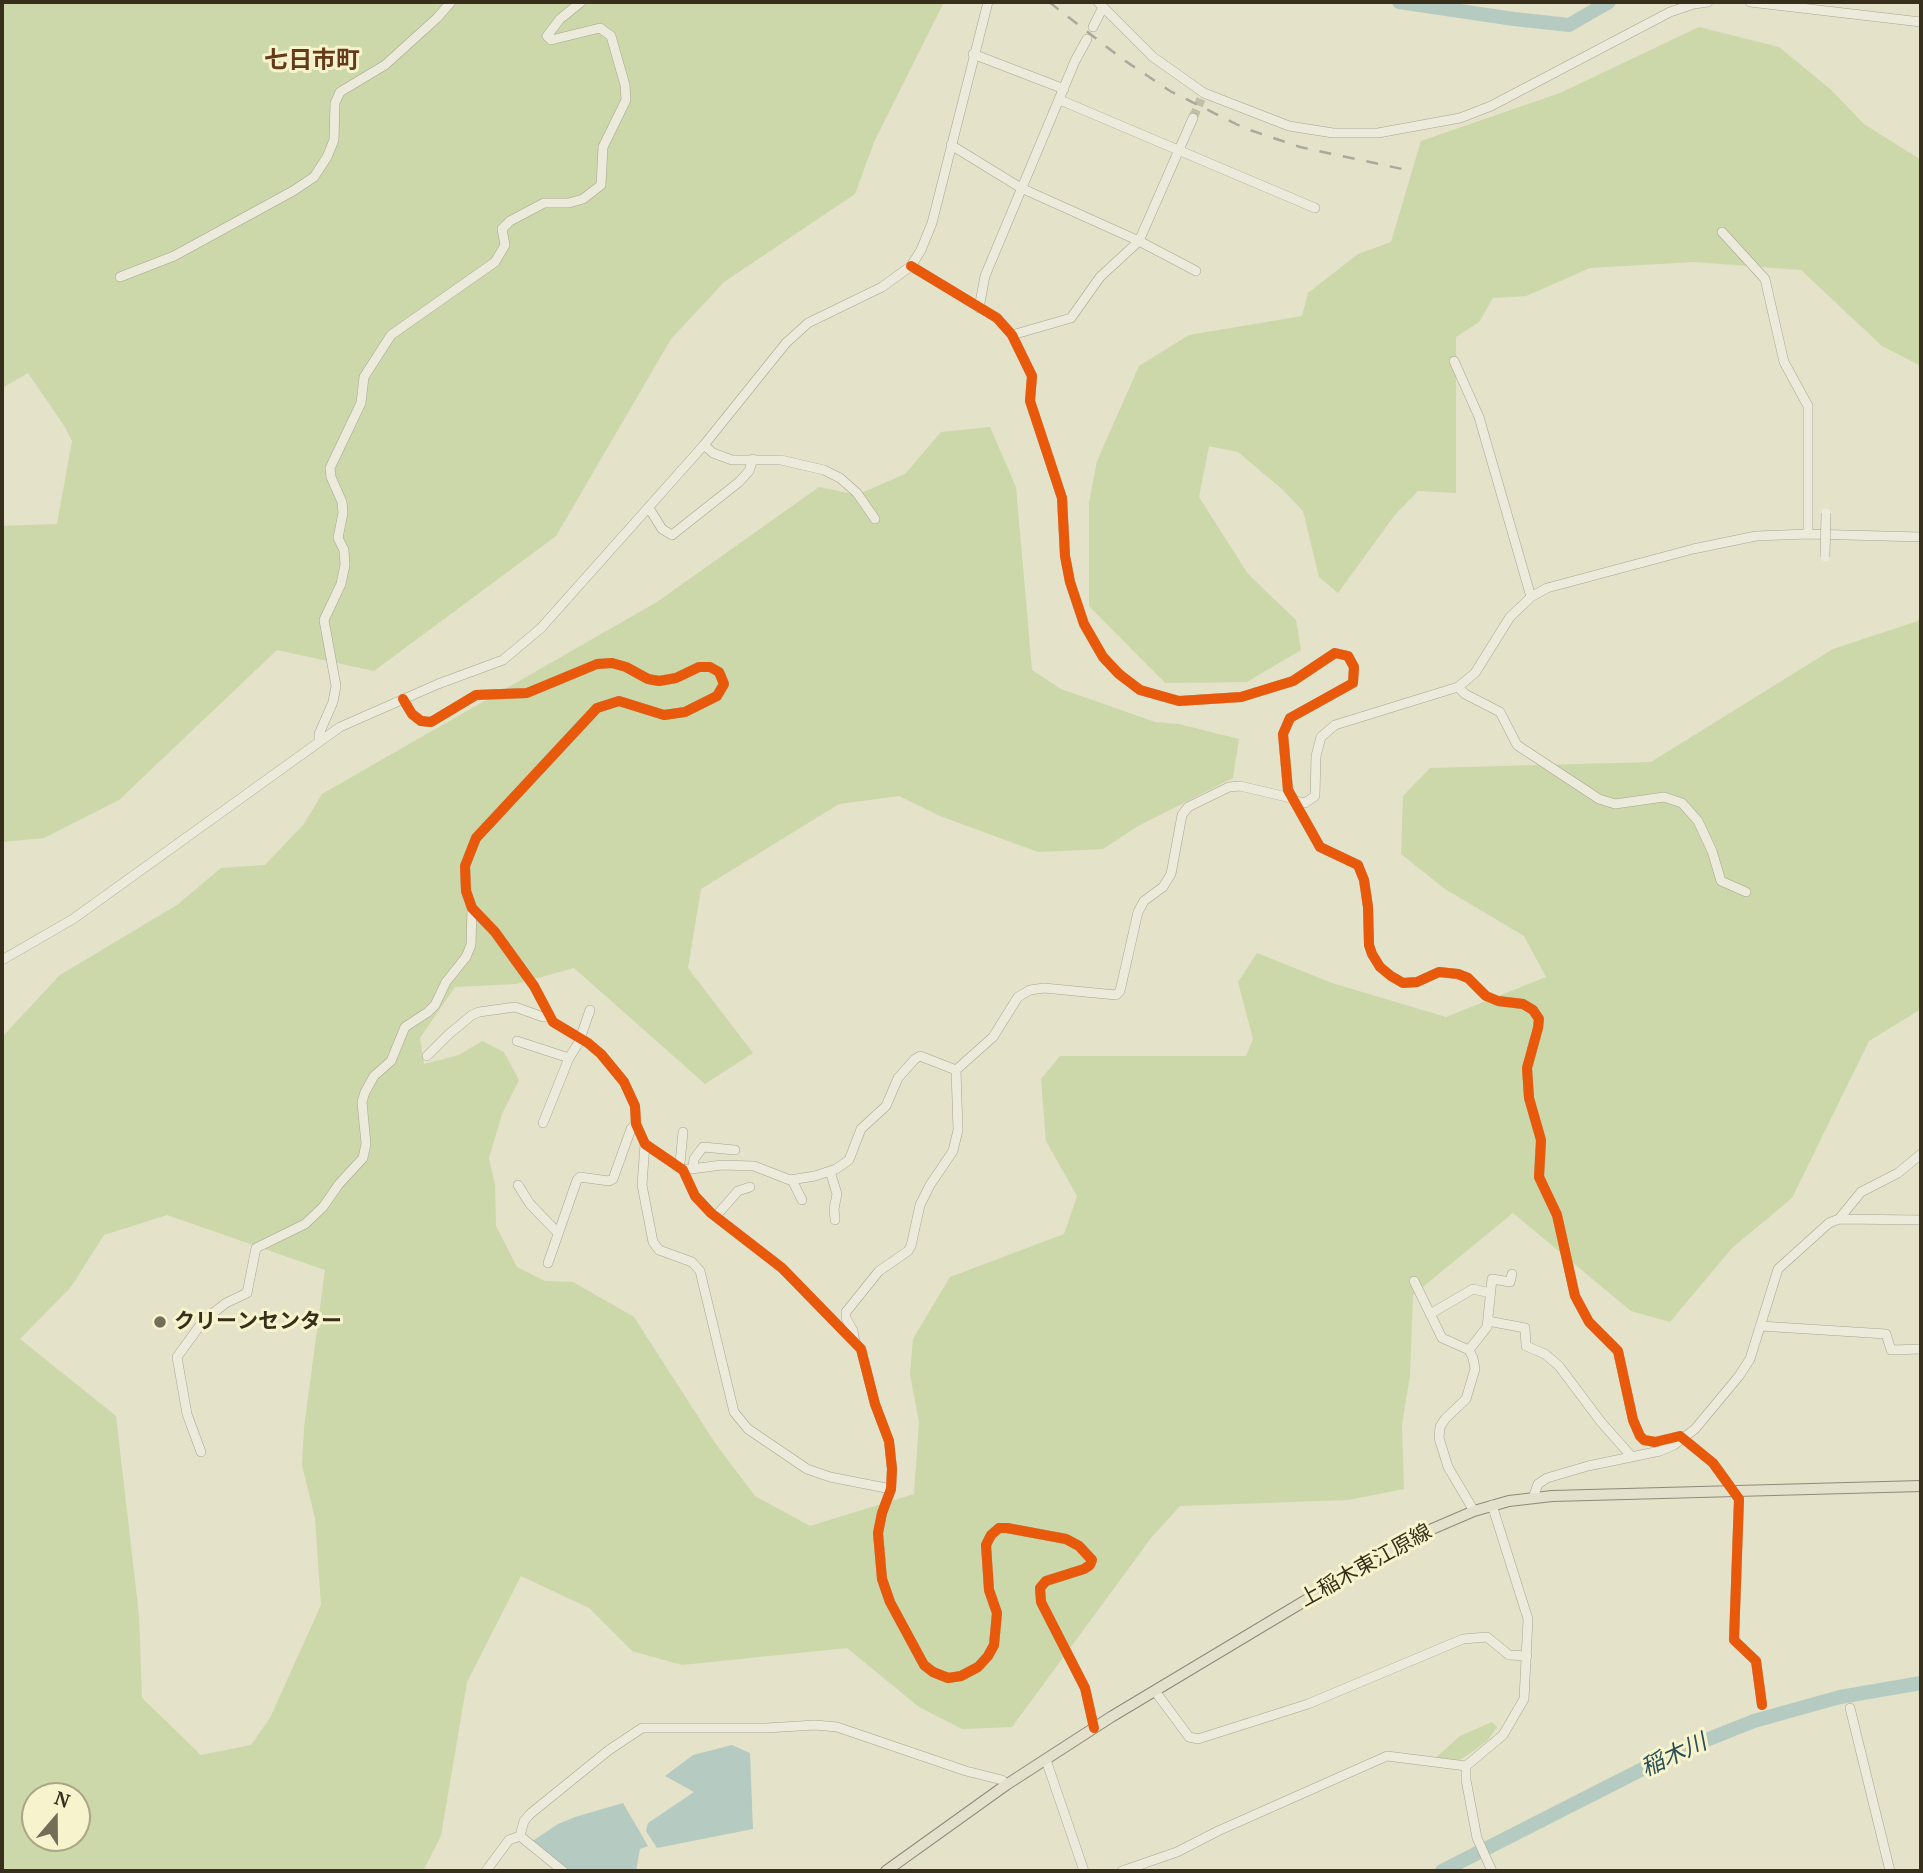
<!DOCTYPE html>
<html>
<head>
<meta charset="utf-8">
<style>
  body { margin:0 }
  #map { position:relative; width:1923px; height:1873px; overflow:hidden; background:#e4e2c9; font-family:"PT Serif",serif }
  canvas { display:block }
  .frame { position:absolute; inset:0; border:4px solid #372f1b; pointer-events:none }
  .north { position:absolute; left:21px; top:1782px; width:70px; height:70px; box-sizing:border-box; background:#f7f4cd; border:2px solid #aaa586; border-radius:50%; rotate:20deg; font-size:19px; font-weight:700; line-height:28px; text-align:center; color:#372f1b }
  .north::after { content:''; display:block; margin:auto; width:24px; height:32px; background:#746e58; clip-path:polygon(50% 0,100% 100%,50% 72%,0 100%) }
</style>
</head>
<body>
<div id="map">
<canvas width="1923" height="1873"></canvas>
<div class="frame"></div>
<div class="north">N</div>
</div>
<script>
const context = document.querySelector('canvas').getContext('2d');
context.lineJoin = 'round';
function paint(path, color) {
  context.fillStyle = color;
  context.fill(path, 'evenodd');
}
function poly(rows) {
  const path = new Path2D();
  for (const r of rows) {
    path.moveTo(r[0], r[1]);
    for (let i = 2; i < r.length; i += 2) path.lineTo(r[i], r[i + 1]);
  }
  return path;
}
function stroke(path, color, width, dash) {
  context.strokeStyle = color;
  context.lineWidth = width;
  context.lineCap = dash ? 'butt' : 'round';
  context.setLineDash(dash || []);
  context.stroke(path);
}
function write(font, color, halo, rows, align = 'center') {
  context.font = font + ' "PT Serif","Noto Sans JP",serif';
  context.lineWidth = 6;
  context.setLineDash([]);
  context.textBaseline = 'middle';
  context.strokeStyle = halo;
  context.fillStyle = color;
  for (const [text, x, y, turn = 0] of rows) {
    context.save();
    context.translate(x, y);
    context.rotate((+turn || 0) * Math.PI / 180);
    context.textAlign = isNaN(turn) ? turn : align;
    if (halo) context.strokeText(text, 0, 0);
    context.fillText(text, 0, 0);
    context.restore();
  }
}
paint(poly([
  [2,2,944,2,874,142,855,194,724,282,671,339,556,536,374,671,277,650,119,800,44,838,2,842,2,526,57,524,72,441,65,427,28,373,2,388],
  [1699,27,1779,47,1830,89,1864,124,1921,160,1921,366,1882,346,1801,270,1694,262,1590,268,1526,296,1493,298,1479,322,1456,337,1456,493,1418,491,1394,516,1338,593,1319,577,1303,511,1282,489,1238,452,1209,446,1199,497,1248,574,1296,620,1301,650,1247,682,1165,683,1089,606,1089,503,1097,461,1139,366,1189,335,1302,316,1308,293,1358,254,1391,242,1421,141,1560,93],
  [990,427,1016,487,1032,670,1061,689,1155,722,1179,724,1239,739,1233,778,1138,826,1103,849,1038,852,940,816,899,796,839,804,701,889,688,968,753,1053,705,1084,574,968,516,984,455,987,420,1038,424,1064,459,1055,482,1041,504,1052,519,1080,502,1114,489,1158,495,1185,496,1226,517,1267,545,1281,573,1282,634,1317,715,1443,755,1496,810,1526,914,1494,919,1422,910,1374,913,1339,950,1277,1064,1234,1077,1196,1046,1141,1041,1079,1060,1056,1246,1056,1253,1039,1238,982,1257,953,1332,983,1446,1017,1546,977,1524,936,1445,889,1401,854,1403,796,1430,768,1651,762,1833,649,1921,620,1921,1009,1869,1041,1792,1198,1732,1248,1670,1322,1631,1311,1513,1213,1413,1295,1410,1375,1402,1425,1404,1489,1348,1500,1180,1506,1151,1538,1012,1727,962,1729,919,1707,847,1648,682,1665,632,1651,589,1608,521,1576,467,1682,441,1836,423,1871,2,1871,3,1036,60,975,177,905,221,868,265,865,304,824,322,794,657,602,819,487,857,495,905,474,941,432],
  [167,1215,325,1270,304,1428,302,1465,315,1518,321,1605,270,1718,251,1745,201,1755,142,1698,139,1615,116,1416,20,1339,71,1287,104,1235],
  [35,1796,77,1796,77,1838,35,1838],
  [1492,1722,1497,1727,1488,1740,1472,1752,1455,1763,1433,1760,1460,1736]
]), '#ccd7aa');
paint(poly([
  [732,1745,750,1753,753,1829,657,1848,646,1831,648,1823,694,1792,665,1776,693,1755],
  [623,1803,648,1846,640,1849,636,1871,568,1871,531,1842,558,1824,575,1817]
]), '#b5cbc2');
stroke(poly([
  [1399,2,1514,19,1569,25,1609,2],
  [1442,1871,1676,1752,1754,1721,1840,1697,1921,1683]
]), '#b5cbc2', 14);
stroke(poly([
  [1193,118,1201,99]
]), '#c1bea6', 9, [9, 4.5]);
const minor = poly([
  [1098,2,1153,57,1204,93,1289,126,1333,133,1378,133,1460,118,1491,106,1670,12,1694,4,1708,2],
  [1750,2,1921,22],
  [1093,27,1103,7],
  [973,54,1064,89],
  [1060,100,1315,208],
  [951,145,1021,188,1139,241,1196,271],
  [1722,232,1765,279,1784,362,1808,406,1808,534],
  [911,266,997,318,1012,335,1032,376,1030,401,1062,498,1065,556,1070,582,1084,624,1103,657,1119,674,1140,690,1179,701,1241,697,1293,681,1335,653,1348,656,1354,667,1353,683,1290,718,1283,734,1288,790,1320,847,1358,865,1364,880,1368,907,1369,945,1372,954,1380,967,1391,976,1403,983,1417,982,1439,972,1458,974,1468,978,1486,996,1498,1001,1523,1004,1533,1010,1539,1019,1538,1028,1527,1068,1529,1098,1541,1140,1539,1177,1557,1215,1575,1296,1589,1322,1618,1351,1633,1420,1640,1436,1644,1440,1655,1442,1680,1436,1713,1463,1739,1499,1734,1640,1756,1661,1762,1705],
  [120,277,174,256,293,191,314,177,327,157,334,140,335,103,340,92,385,65,437,18,451,2],
  [979,308,985,276,1075,61,1087,39],
  [1012,335,1071,318,1100,277,1139,241,1193,118],
  [1454,361,1479,417,1531,597],
  [704,445,713,453,732,460,781,460,824,470,840,478,857,493,875,519],
  [649,508,662,529,672,535,739,482,749,471,753,459],
  [1458,687,1465,694,1500,712,1517,745,1599,799,1615,804,1664,797,1682,803,1698,821,1712,851,1721,881,1746,892],
  [403,699,412,714,421,721,431,722,476,695,527,693,597,664,612,663,626,667,648,679,659,681,676,678,699,667,710,667,719,672,724,684,717,696,685,712,664,715,619,701,597,708,476,838,465,866,466,891,472,908,495,932,534,986,553,1022,588,1043,601,1054,624,1082,635,1106,636,1124,645,1144,683,1170,695,1196,711,1213,782,1268,861,1349,875,1404,889,1441,892,1469,891,1489,882,1513,878,1533,882,1579,890,1602,924,1665,933,1672,948,1678,961,1676,978,1667,988,1656,994,1645,997,1613,989,1590,986,1545,991,1535,999,1528,1007,1528,1066,1539,1079,1546,1092,1560,1090,1565,1084,1569,1046,1581,1040,1588,1041,1602,1085,1688,1094,1728],
  [319,742,319,734,333,702,336,686,324,620,341,584,345,565,344,550,338,538,343,513,342,502,331,477,330,468,361,403,364,377,391,335,495,262,505,245,502,229,510,221,544,203,569,203,583,199,601,185,603,147,626,100,625,85,611,36,600,28,551,40,547,36,560,19,581,2],
  [1295,801,1305,803,1315,796,1316,756,1321,737,1335,725,1458,687,1475,673,1510,617,1531,597,1547,588,1693,549,1756,536,1808,534,1921,537],
  [2,960,73,919,340,727,438,684,503,660,541,628,704,445,786,343,808,323,882,287,911,266,921,250,932,223,988,2],
  [517,1041,569,1058],
  [427,1056,449,1034,472,1015,479,1012,515,1007,543,1017,550,1017],
  [956,1070,993,1037,1018,997,1030,990,1044,988,1116,995,1120,991,1138,912,1144,901,1163,887,1171,874,1182,815,1188,807,1229,787,1240,786,1291,798],
  [543,1123,569,1058,579,1042,590,1010],
  [645,1144,642,1185,653,1242,659,1250,692,1262,700,1271,734,1412,748,1429,807,1469,830,1477,891,1489],
  [678,1167,680,1163,683,1132],
  [693,1167,694,1159,703,1147,735,1150],
  [683,1170,722,1165,754,1166,790,1180,815,1176,836,1169,849,1160,861,1129,886,1106,898,1078,915,1059,920,1056,956,1070],
  [830,1171,837,1194,834,1209,835,1220],
  [792,1180,802,1200],
  [518,1185,530,1204,558,1233],
  [716,1216,738,1191,750,1187],
  [1839,1219,1921,1220],
  [548,1263,577,1180,580,1177,609,1181,613,1179,631,1129,636,1124],
  [1414,1281,1442,1338,1469,1350,1473,1358,1475,1369,1466,1399,1445,1419,1440,1427,1439,1438,1448,1467,1474,1511],
  [1430,1314,1473,1289,1490,1293],
  [1488,1321,1525,1328,1526,1346,1545,1354,1559,1366,1601,1422,1632,1457],
  [1760,1326,1886,1334,1891,1350,1921,1349],
  [855,1342,853,1331,846,1318,846,1312,879,1271,908,1251,911,1246,920,1205,930,1185,953,1151,958,1130,956,1070],
  [1469,1350,1487,1327,1492,1279,1510,1282,1512,1274],
  [201,1452,187,1414,177,1357,204,1320,226,1303,247,1293,256,1248,305,1224,323,1207,339,1184,363,1158,366,1144,362,1102,365,1092,374,1076,391,1061,405,1027,428,1012,435,1005,446,982,466,957,471,945,472,908],
  [1533,1498,1538,1484,1547,1478,1588,1466,1660,1451,1674,1445,1695,1429,1739,1376,1750,1359,1778,1269,1829,1223,1839,1219,1861,1192,1898,1173,1921,1154],
  [1155,1691,1189,1737,1198,1739,1308,1704,1463,1639,1487,1637,1509,1655,1527,1656],
  [1850,1708,1890,1871],
  [1046,1760,1084,1871],
  [1466,1766,1466,1780,1477,1838,1492,1871],
  [520,1836,524,1821,530,1814,609,1750,642,1728,766,1728,815,1725,837,1727,966,1771,1002,1780,1006,1785],
  [520,1836,563,1871],
  [486,1871,509,1840,520,1836],
  [1122,1871,1177,1852,1218,1831,1387,1756,1466,1766,1503,1735,1524,1699,1528,1619,1492,1505]
]);
const major = poly([
  [886,1871,1006,1785,1111,1717,1383,1554,1418,1535,1474,1511,1509,1501,1552,1496,1921,1486]
]);
stroke(minor, '#a8a593', 10);
stroke(major, '#8e8a79', 12);
stroke(minor, '#ebeadb', 9);
stroke(major, '#e3e1cc', 10);
stroke(poly([
  [1049,2,1121,58,1170,91,1244,128,1300,147,1402,169]
]), '#aaa99c', 2.5, [12, 12]);
const minorBridge = poly([
  [1825,557,1826,513]
]);
stroke(minorBridge, '#a8a593', 10, []);
stroke(minorBridge, '#ebeadb', 9);
stroke(poly([
  [911,266,997,318,1012,335,1032,376,1030,401,1062,498,1065,556,1070,582,1084,624,1103,657,1119,674,1140,690,1179,701,1241,697,1293,681,1335,653,1348,656,1354,667,1353,683,1290,718,1283,734,1288,790,1320,847,1358,865,1364,880,1368,907,1369,945,1372,954,1380,967,1391,976,1403,983,1417,982,1439,972,1458,974,1468,978,1486,996,1498,1001,1523,1004,1533,1010,1539,1019,1538,1028,1527,1068,1529,1098,1541,1140,1539,1177,1557,1215,1575,1296,1589,1322,1618,1351,1633,1420,1640,1436,1644,1440,1655,1442,1680,1436,1713,1463,1739,1499,1734,1640,1756,1661,1762,1705],
  [403,699,412,714,421,721,431,722,476,695,527,693,597,664,612,663,626,667,648,679,659,681,676,678,699,667,710,667,719,672,724,684,717,696,685,712,664,715,619,701,597,708,476,838,465,866,466,891,472,908,495,932,534,986,553,1022,588,1043,601,1054,624,1082,635,1106,636,1124,645,1144,683,1170,695,1196,711,1213,782,1268,861,1349,875,1404,889,1441,892,1469,891,1489,882,1513,878,1533,882,1579,890,1602,924,1665,933,1672,948,1678,961,1676,978,1667,988,1656,994,1645,997,1613,989,1590,986,1545,991,1535,999,1528,1007,1528,1066,1539,1079,1546,1092,1560,1090,1565,1084,1569,1046,1581,1040,1588,1041,1602,1085,1688,1094,1728]
]), '#e8590c', 10);
for (const [x, y, r, color] of [
  [160,1322,7,"#746e58"]
]) {
  const dot = new Path2D();
  dot.arc(x, y, r, 0, 2 * Math.PI);
  context.fillStyle = color;
  context.fill(dot);
  stroke(dot, '#f7f4cd', 2.5);
}
write('bold 21px', '#372f1b', '#f7f4cd', [
  ["クリーンセンター",174,1322]
], 'left');
write('21px', '#372f1b', '#f7f4cd', [
  ["上稲木東江原線",1366,1566,-29]
]);
write('italic 23px', '#295057', '#f7f4cd', [
  ["稲木川",1674,1756,-25]
]);
write('bold 24px', '#653a18', '#f7f4cd', [
  ["七日市町",312,61]
]);
</script>
</body>
</html>
